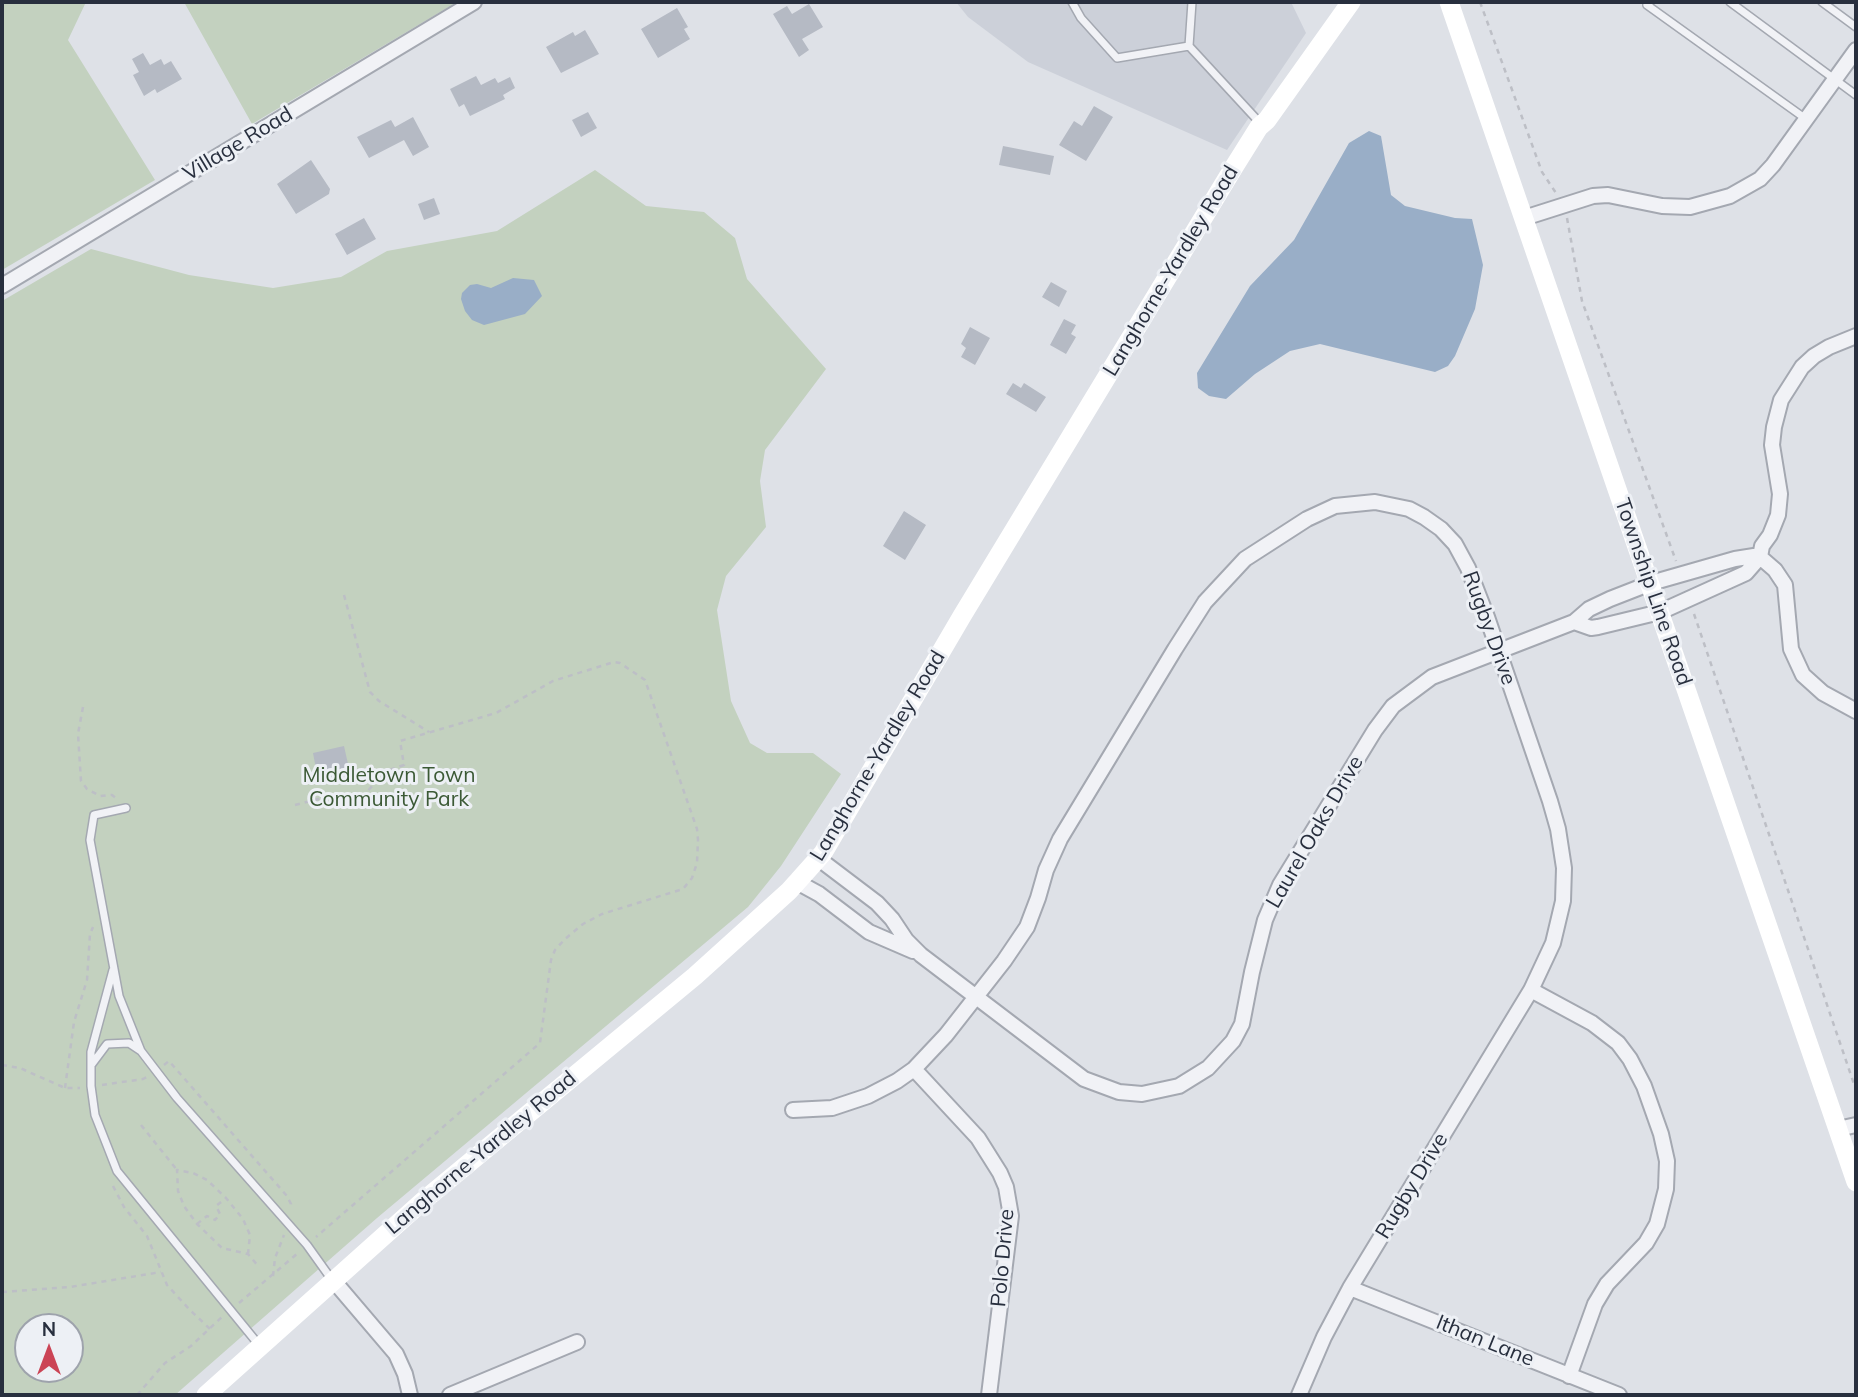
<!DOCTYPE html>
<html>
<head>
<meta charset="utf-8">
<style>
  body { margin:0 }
  #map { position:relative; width:1858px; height:1397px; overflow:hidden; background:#dee1e7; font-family:Mulish,sans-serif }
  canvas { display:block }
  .frame { position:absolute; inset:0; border:4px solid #282f3e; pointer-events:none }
  .north { position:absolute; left:14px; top:1313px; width:70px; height:70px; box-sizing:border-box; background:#edf0f5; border:2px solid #9ea3ac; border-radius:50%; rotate:0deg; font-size:19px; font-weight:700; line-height:28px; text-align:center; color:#282f3e }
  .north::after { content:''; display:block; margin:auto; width:24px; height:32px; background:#cb4455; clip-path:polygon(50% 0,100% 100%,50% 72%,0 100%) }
</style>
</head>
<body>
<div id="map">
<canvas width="1858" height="1397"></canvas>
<div class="frame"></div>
<div class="north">N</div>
</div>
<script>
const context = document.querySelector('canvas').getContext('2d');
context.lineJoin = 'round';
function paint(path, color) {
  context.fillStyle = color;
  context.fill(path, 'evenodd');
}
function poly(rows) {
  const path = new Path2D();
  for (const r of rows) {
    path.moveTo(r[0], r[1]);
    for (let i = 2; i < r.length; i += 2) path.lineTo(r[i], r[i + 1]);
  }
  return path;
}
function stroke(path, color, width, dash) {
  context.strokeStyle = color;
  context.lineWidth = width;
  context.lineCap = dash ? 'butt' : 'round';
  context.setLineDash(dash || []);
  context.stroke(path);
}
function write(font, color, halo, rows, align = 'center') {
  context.font = font + ' Mulish,sans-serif';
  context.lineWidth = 6;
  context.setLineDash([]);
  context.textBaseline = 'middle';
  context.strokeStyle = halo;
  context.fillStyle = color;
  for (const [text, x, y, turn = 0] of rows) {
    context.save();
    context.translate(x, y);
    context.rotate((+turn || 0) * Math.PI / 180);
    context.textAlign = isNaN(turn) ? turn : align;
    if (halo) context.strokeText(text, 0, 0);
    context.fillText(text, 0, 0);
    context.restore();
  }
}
paint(poly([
  [956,2,1291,2,1306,33,1227,150,1028,62,968,17]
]), '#ccd0d9');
paint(poly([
  [2,2,86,2,68,40,155,180,2,270],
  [184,2,457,2,252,124],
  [595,170,646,206,704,212,735,238,747,279,826,369,765,450,760,481,766,527,726,576,717,610,731,701,750,743,767,753,813,753,841,774,781,866,748,907,377,1218,175,1395,2,1395,2,301,91,249,189,275,273,288,341,277,387,251,497,231],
  [28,1327,70,1327,70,1369,28,1369]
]), '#c3d1bf');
paint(poly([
  [1369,131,1381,136,1391,195,1405,206,1455,218,1472,219,1483,265,1475,309,1455,356,1448,366,1435,372,1320,344,1290,351,1255,374,1226,399,1209,396,1198,388,1197,373,1250,286,1294,240,1349,143],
  [513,278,534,280,542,296,525,314,484,325,472,320,465,311,461,299,462,293,470,285,477,284,491,288]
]), '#99aec7');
paint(poly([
  [809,4,823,27,802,39,809,50,799,57,773,14,787,6,792,14],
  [677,8,688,27,684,29,690,39,658,58,641,29],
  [585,30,599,54,561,73,546,47,573,32,575,36],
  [143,53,150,65,161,59,164,65,171,61,182,79,157,93,155,89,144,96,133,75,139,72,132,59],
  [476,76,481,85,495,78,498,83,510,77,515,88,503,95,505,99,470,116,464,104,459,107,450,89],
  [1094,106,1113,117,1086,161,1059,145,1074,121,1082,126],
  [588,112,597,128,581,137,572,120],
  [413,117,429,147,413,156,404,140,369,158,357,137,391,120,395,127],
  [1003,146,1054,156,1050,175,999,165],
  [311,160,330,189,329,194,296,214,277,184],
  [434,198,440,214,424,220,418,204],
  [364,218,376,239,347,255,335,234],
  [1051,282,1067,291,1059,307,1042,297],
  [1064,319,1076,325,1071,334,1076,337,1066,354,1050,345],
  [970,327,990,338,975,365,961,357,966,348,961,344],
  [1013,383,1021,388,1024,383,1046,397,1036,412,1006,394],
  [904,511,926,525,905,560,883,546],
  [344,746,350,773,318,780,313,753]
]), '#b5bac4');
const lane = poly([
  [1072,2,1081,18,1117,58,1189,46],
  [1192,2,1189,46,1261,124],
  [1650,2,1647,5,1806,119],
  [1730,2,1856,95],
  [1822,2,1856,27],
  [126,808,94,815,90,840,119,996,141,1051,177,1098,307,1245,332,1280],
  [113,970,91,1052,91,1086,95,1115,108,1148,117,1171,259,1345],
  [92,1064,107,1044,129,1043,141,1051]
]);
const street = poly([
  [1524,218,1593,196,1608,195,1662,206,1690,207,1730,196,1760,179,1773,165,1856,50],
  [2,286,474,2],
  [1760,557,1775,570,1785,585,1791,649,1803,675,1823,693,1856,711],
  [1574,622,1591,628,1598,627,1660,612,1746,573,1760,557,1762,546,1770,535,1778,515,1780,494,1772,445,1774,427,1781,400,1802,367,1814,356,1829,347,1856,336],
  [819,859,877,903,892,919,906,940,921,955,1084,1079,1119,1092,1142,1094,1179,1086,1208,1068,1233,1041,1242,1024,1252,972,1265,920,1280,885,1375,730,1393,706,1432,677,1574,622,1589,609,1610,599,1651,583,1735,559,1754,556,1760,557],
  [797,882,819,894,869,932,913,951],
  [1531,990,1592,1023,1618,1043,1630,1059,1644,1086,1661,1134,1667,1161,1666,1189,1657,1224,1646,1243,1607,1284,1595,1304,1569,1376],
  [914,1069,978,1138,1000,1173,1006,1187,1011,1216,989,1395],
  [793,1110,832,1108,868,1096,897,1081,914,1069,946,1035,1004,961,1027,927,1038,898,1046,870,1060,839,1175,649,1205,602,1245,559,1307,519,1335,506,1375,502,1409,509,1424,517,1441,529,1455,544,1468,568,1487,617,1550,801,1558,829,1564,868,1563,901,1553,943,1531,990,1350,1288,1324,1337,1299,1395],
  [1838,1129,1856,1125],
  [333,1280,396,1354,405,1374,410,1395],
  [1350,1288,1619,1395],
  [450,1395,577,1342]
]);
stroke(lane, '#a4a8b1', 10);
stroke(street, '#a4a8b1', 18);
stroke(poly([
  [1480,2,1542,172,1556,193],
  [1567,218,1582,301,1676,561],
  [344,595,370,692,379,701,429,732],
  [1694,614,1856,1090],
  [83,707,78,734,81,781,87,789,100,796,112,795,116,798],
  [295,805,322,798,335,803,348,804,363,796,386,771,404,765,400,741,496,713,553,681,614,662,620,663,645,680,697,829,698,840,697,863,692,878,683,889,602,914,583,924,565,939,555,950,551,960,540,1043,316,1237],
  [2,1065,20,1068,65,1088,80,1088],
  [164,1065,169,1061,287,1196,291,1204,290,1209],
  [102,1085,143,1079,147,1077],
  [65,1088,74,1022,87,980,90,934,93,927],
  [141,1125,177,1170],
  [113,1186,124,1207,147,1236,167,1285,189,1309,210,1329],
  [197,1224,207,1216,215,1220,220,1214,216,1206,226,1198],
  [248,1254,250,1235,243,1219,226,1198,207,1180,193,1173,177,1170,178,1191,184,1206,197,1224,222,1248,248,1254,259,1267],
  [273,1276,275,1258,284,1235],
  [2,1292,70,1287,161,1272],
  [239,1303,298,1253],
  [137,1395,165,1363,191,1346,223,1316]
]), '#bdbfc6', 2.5, [5, 5]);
stroke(lane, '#f1f2f6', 7);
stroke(street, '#f1f2f6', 14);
stroke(poly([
  [1449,2,1856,1182],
  [206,1395,423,1201,695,976,789,891,823,853,962,616,1234,167,1259,127,1267,120,1351,2]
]), '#fff', 19);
write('21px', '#282f3e', '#edf0f5', [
  ["Village Road",238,144,-31],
  ["Langhorne-Yardley Road",1171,271,-59],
  ["Township Line Road",1653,592,71],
  ["Rugby Drive",1489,628,70],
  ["Langhorne-Yardley Road",878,756,-59],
  ["Laurel Oaks Drive",1315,832,-60],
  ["Langhorne-Yardley Road",481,1153,-40],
  ["Rugby Drive",1412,1186,-59],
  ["Polo Drive",1003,1258,-85],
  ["Ithan Lane",1485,1341,22]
]);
write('21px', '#3b5935', '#edf0f5', [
  ["Middletown Town",389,776],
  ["Community Park",389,800]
]);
</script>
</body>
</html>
